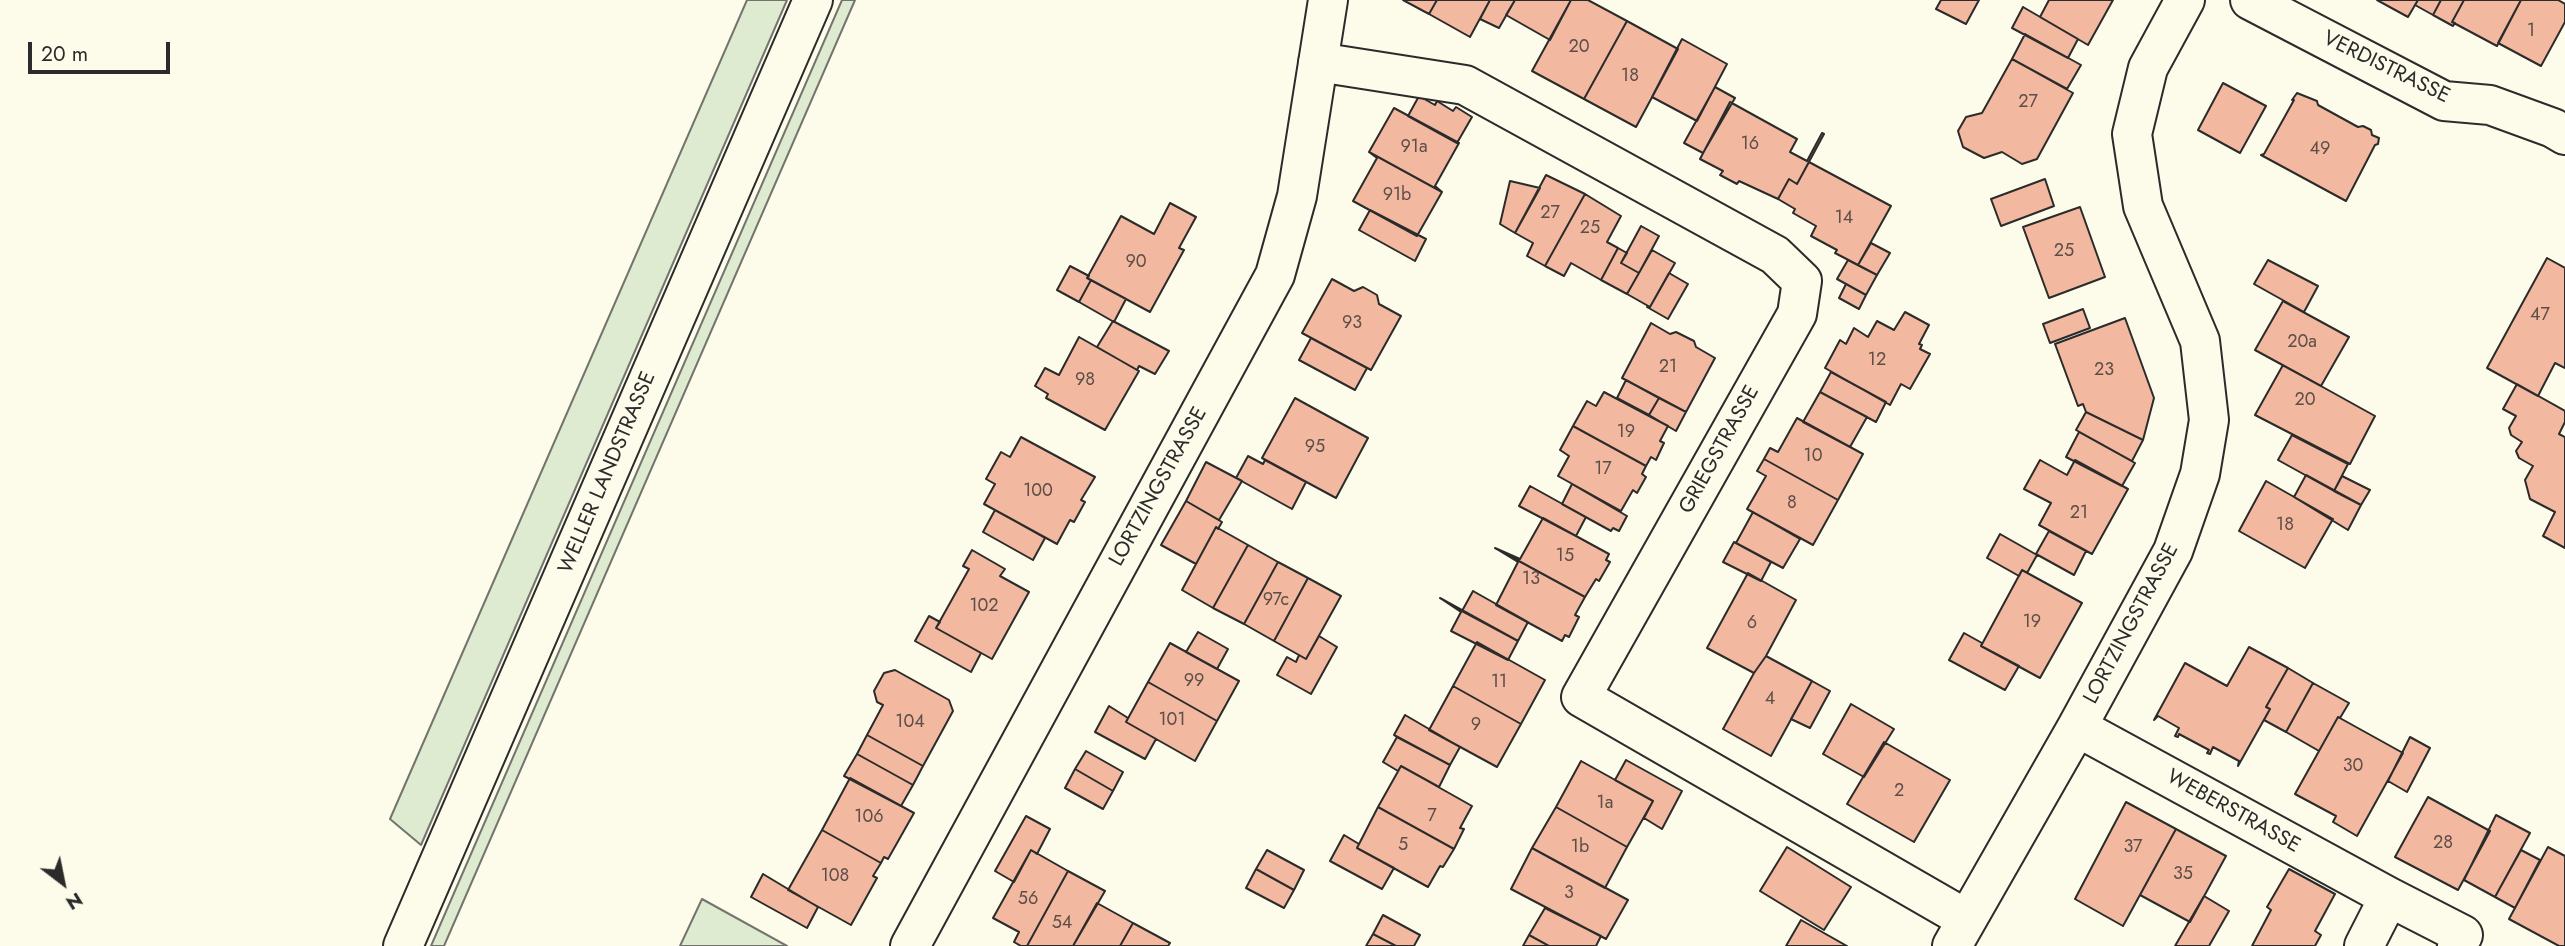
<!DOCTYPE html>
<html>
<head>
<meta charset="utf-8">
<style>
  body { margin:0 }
  #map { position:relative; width:2565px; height:946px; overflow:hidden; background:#fdfbea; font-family:Jost,sans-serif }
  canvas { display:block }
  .north { position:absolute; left:28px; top:848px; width:70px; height:70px; -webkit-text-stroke:5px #fdfbea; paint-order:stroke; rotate:148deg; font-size:19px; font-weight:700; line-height:28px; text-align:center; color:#2b2b2b }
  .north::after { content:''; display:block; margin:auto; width:24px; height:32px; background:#2b2b2b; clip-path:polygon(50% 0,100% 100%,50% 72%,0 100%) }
  .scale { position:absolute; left:28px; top:42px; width:142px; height:32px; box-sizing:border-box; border:4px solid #2b2b2b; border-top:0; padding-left:9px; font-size:21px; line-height:24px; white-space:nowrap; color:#2b2b2b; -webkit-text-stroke:5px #fdfbea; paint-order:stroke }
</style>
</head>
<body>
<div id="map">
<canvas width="2565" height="946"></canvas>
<div class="north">N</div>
<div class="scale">20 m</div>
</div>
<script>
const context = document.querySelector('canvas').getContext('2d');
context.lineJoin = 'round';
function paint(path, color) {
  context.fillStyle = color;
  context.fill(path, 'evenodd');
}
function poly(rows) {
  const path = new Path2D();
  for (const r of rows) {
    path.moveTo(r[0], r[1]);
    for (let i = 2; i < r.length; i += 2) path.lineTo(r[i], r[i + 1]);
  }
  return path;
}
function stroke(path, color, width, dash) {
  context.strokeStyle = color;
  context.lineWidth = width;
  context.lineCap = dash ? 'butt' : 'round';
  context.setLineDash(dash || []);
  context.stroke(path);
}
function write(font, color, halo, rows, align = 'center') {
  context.font = font + ' Jost,sans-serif';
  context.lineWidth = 5;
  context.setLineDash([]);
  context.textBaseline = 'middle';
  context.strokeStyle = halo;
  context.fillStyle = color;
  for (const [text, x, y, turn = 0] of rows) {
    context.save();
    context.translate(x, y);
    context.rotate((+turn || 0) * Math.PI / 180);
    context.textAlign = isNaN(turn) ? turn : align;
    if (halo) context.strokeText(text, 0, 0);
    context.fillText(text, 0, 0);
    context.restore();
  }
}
const green = poly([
  [747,0,787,0,421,845,390,819,747,0],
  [842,0,855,0,444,946,431,946,842,0],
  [702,899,787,946,680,946,702,899]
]);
paint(green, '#deebd1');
stroke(green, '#74746e', 2);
const building = poly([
  [1403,0,1437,0,1429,14,1403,0],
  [1437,0,1490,0,1470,37,1429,14,1437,0],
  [1490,0,1515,0,1499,28,1480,19,1490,0],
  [1515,0,1571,0,1550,40,1506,15,1515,0],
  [1571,0,1588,0,1627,21,1584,99,1532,71,1571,0],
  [1941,0,1979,0,1966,24,1936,9,1941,0],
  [2049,0,2113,0,2088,45,2040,17,2049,0],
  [2377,0,2418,0,2408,17,2377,0],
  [2418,0,2441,0,2433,15,2415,5,2418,0],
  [2441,0,2464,0,2452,22,2455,23,2453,26,2433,15,2441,0],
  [2464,0,2521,0,2497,46,2452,22,2464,0],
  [2521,0,2558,0,2565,4,2565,22,2541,66,2498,43,2521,0],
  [2023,7,2078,39,2068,58,2012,28,2023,7],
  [1627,21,1678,49,1636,127,1584,99,1627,21],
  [2025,34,2081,65,2067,89,2012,59,2025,34],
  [1682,39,1727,64,1697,121,1652,97,1682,39],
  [2012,59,2073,93,2037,159,2022,164,2002,152,1984,158,1963,147,1958,131,1966,117,1982,113,2012,59],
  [2223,83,2266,106,2240,153,2198,130,2223,83],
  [1715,87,1735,98,1703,153,1684,143,1715,87],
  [2297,93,2317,101,2318,105,2358,127,2363,126,2371,130,2372,135,2379,138,2378,144,2375,145,2346,201,2261,155,2264,154,2294,100,2292,100,2297,93],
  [1419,96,1435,105,1437,101,1453,111,1456,107,1472,117,1457,143,1408,116,1419,96],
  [1730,102,1797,139,1790,152,1807,161,1822,133,1824,134,1797,184,1789,179,1778,199,1739,181,1737,184,1720,175,1723,171,1700,159,1730,102],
  [1394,108,1459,143,1435,186,1442,192,1369,152,1394,108],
  [1369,152,1442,192,1417,236,1353,201,1377,158,1369,152],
  [1809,162,1891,206,1858,265,1835,253,1837,250,1811,236,1816,226,1793,213,1795,209,1778,199,1789,179,1797,184,1809,162],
  [1546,175,1585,194,1545,266,1527,256,1533,243,1515,233,1546,175],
  [2045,179,2054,206,2001,226,1991,199,2045,179],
  [1510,181,1540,188,1515,233,1500,224,1510,181],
  [1585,194,1621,216,1607,242,1618,248,1601,280,1571,263,1564,276,1545,266,1585,194],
  [1170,203,1196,217,1179,248,1184,250,1150,312,1087,278,1121,216,1154,234,1170,203],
  [2080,207,2105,277,2049,298,2023,227,2080,207],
  [1370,210,1426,239,1415,261,1359,230,1370,210],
  [1641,226,1659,236,1639,273,1621,263,1641,226],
  [1871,243,1890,253,1877,275,1858,265,1871,243],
  [1618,248,1627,253,1621,263,1639,273,1627,294,1601,280,1618,248],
  [1652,250,1675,263,1650,307,1627,294,1652,250],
  [2547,258,2565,268,2565,368,2555,363,2538,396,2487,368,2547,258],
  [1848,260,1877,275,1866,295,1837,279,1848,260],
  [2268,260,2318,286,2304,312,2254,284,2268,260],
  [1070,266,1089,276,1087,278,1091,280,1079,302,1057,290,1070,266],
  [1669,273,1688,284,1668,319,1647,307,1650,307,1669,273],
  [1332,279,1354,291,1363,287,1377,295,1379,304,1401,316,1371,370,1302,333,1332,279],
  [1091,280,1126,299,1114,322,1079,302,1091,280],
  [1846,284,1866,295,1859,309,1839,298,1846,284],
  [2283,301,2349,337,2321,386,2255,350,2283,301],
  [2083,309,2090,328,2050,343,2043,324,2083,309],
  [1905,312,1929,325,1919,344,1922,345,1920,349,1930,354,1910,389,1901,384,1890,405,1825,368,1840,340,1846,344,1854,328,1868,337,1877,321,1894,330,1905,312],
  [2125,318,2154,398,2143,440,2086,412,2083,404,2078,406,2055,344,2125,318],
  [1113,321,1169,351,1155,374,1139,366,1137,370,1097,347,1113,321],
  [1651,323,1670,334,1676,332,1694,341,1696,347,1715,358,1686,412,1622,378,1651,323],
  [1079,337,1139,371,1105,430,1046,398,1048,394,1035,386,1045,368,1059,375,1079,337],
  [1311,338,1367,368,1355,390,1299,360,1311,338],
  [2283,365,2375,416,2350,464,2255,415,2283,365],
  [1831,372,1886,402,1876,422,1820,392,1831,372],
  [1626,380,1659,398,1649,415,1617,398,1626,380],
  [2517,384,2565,411,2565,422,2559,434,2565,437,2565,548,2543,536,2555,512,2530,499,2525,480,2533,466,2519,458,2516,451,2522,442,2511,435,2509,428,2516,416,2503,409,2517,384],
  [1604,392,1668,426,1660,441,1664,443,1656,460,1651,457,1646,466,1573,426,1587,401,1596,406,1604,392],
  [1820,392,1867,417,1850,447,1803,422,1820,392],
  [1295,398,1368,438,1336,498,1262,458,1295,398],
  [1659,398,1686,412,1676,431,1649,415,1659,398],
  [2086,412,2143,440,2132,461,2076,430,2086,412],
  [1797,418,1863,454,1838,500,1764,459,1770,448,1778,452,1797,418],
  [1573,426,1646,466,1642,474,1646,477,1637,493,1633,490,1621,511,1558,476,1569,456,1560,450,1573,426],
  [2079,432,2135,463,2122,486,2066,457,2079,432],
  [2292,435,2348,464,2334,491,2278,460,2292,435],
  [1021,437,1095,477,1081,500,1085,502,1074,522,1070,520,1057,544,984,504,995,484,986,479,1001,452,1010,457,1021,437],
  [1248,456,1263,464,1265,460,1306,482,1292,509,1236,478,1248,456],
  [1764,459,1838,500,1813,545,1747,509,1766,476,1757,471,1764,459],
  [2040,460,2067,475,2075,460,2128,489,2092,554,2039,525,2051,503,2024,489,2040,460],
  [1206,462,1242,481,1219,520,1186,501,1206,462],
  [2306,475,2361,505,2348,530,2294,497,2306,475],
  [2342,476,2370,490,2361,505,2334,491,2342,476],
  [2266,481,2333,519,2305,568,2239,531,2266,481],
  [1572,484,1627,516,1619,531,1613,528,1611,531,1562,504,1572,484],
  [1530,486,1586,517,1576,536,1519,506,1530,486],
  [1186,501,1222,522,1218,529,1216,527,1196,564,1161,545,1186,501],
  [995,510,1045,538,1033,560,983,532,995,510],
  [1753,512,1800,539,1783,568,1736,543,1753,512],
  [1543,518,1609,554,1606,560,1610,562,1599,581,1596,579,1585,597,1495,548,1520,559,1543,518],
  [1216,527,1248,545,1213,608,1182,590,1216,527],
  [2049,531,2086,551,2074,575,2036,554,2049,531],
  [2000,534,2037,555,2027,573,2022,570,2019,576,1987,558,2000,534],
  [1734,542,1771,562,1761,581,1723,562,1734,542],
  [1248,545,1278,562,1244,624,1213,608,1248,545],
  [1495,548,1585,597,1575,615,1579,617,1569,637,1565,635,1562,641,1496,605,1518,562,1495,548],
  [972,550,1005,569,1000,576,1029,592,992,659,936,628,969,569,963,566,972,550],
  [1278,562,1308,578,1274,641,1244,624,1278,562],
  [2022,570,2082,603,2040,678,1981,646,2022,570],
  [1748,573,1796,600,1766,656,1754,673,1707,648,1748,573],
  [1308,578,1341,596,1306,659,1274,641,1308,578],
  [1473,591,1528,622,1518,641,1462,611,1473,591],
  [1440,598,1518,641,1508,660,1451,631,1461,612,1440,598],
  [929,616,940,622,936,628,981,653,971,672,915,641,929,616],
  [1198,632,1228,649,1217,669,1186,652,1198,632],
  [1964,633,1982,643,1981,646,2019,666,2005,690,1949,660,1964,633],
  [1319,636,1337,647,1311,694,1277,675,1287,657,1296,662,1299,655,1306,659,1319,636],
  [1477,642,1545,680,1521,724,1453,686,1477,642],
  [1170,643,1239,681,1217,721,1148,682,1170,643],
  [2249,647,2288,668,2266,707,2270,709,2238,766,2239,761,2213,747,2210,754,2207,753,2209,750,2179,734,2178,737,2175,736,2179,728,2158,716,2154,720,2185,663,2227,686,2249,647],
  [1766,656,1812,681,1771,756,1723,729,1754,673,1766,656],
  [2288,668,2313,683,2286,732,2264,720,2270,709,2266,707,2288,668],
  [895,670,949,700,953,711,923,766,867,735,883,705,877,702,874,691,884,673,895,670],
  [1812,681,1830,691,1810,728,1791,719,1812,681],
  [1148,682,1217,721,1195,761,1126,722,1148,682],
  [2313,683,2349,703,2340,718,2338,717,2319,751,2286,732,2313,683],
  [1453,686,1521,724,1497,767,1429,730,1453,686],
  [1851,704,1894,729,1864,777,1823,754,1851,704],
  [1109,706,1128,718,1126,722,1156,739,1145,759,1095,732,1109,706],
  [1405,715,1460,747,1450,765,1394,735,1405,715],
  [2338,717,2403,753,2357,836,2333,822,2336,816,2295,794,2338,717],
  [867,735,923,766,913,785,857,754,867,735],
  [1397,737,1450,765,1439,787,1401,766,1398,771,1383,762,1397,737],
  [2410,737,2430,748,2407,792,2388,781,2410,737],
  [1884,742,1950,780,1914,842,1847,804,1884,742],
  [1086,751,1123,772,1113,791,1075,769,1086,751],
  [857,754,913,785,901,806,844,776,857,754],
  [1626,760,1682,791,1662,829,1644,818,1653,801,1615,780,1626,760],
  [1581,761,1653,801,1627,847,1556,807,1581,761],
  [1401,766,1472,806,1460,828,1464,829,1454,849,1378,807,1401,766],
  [1075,769,1113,791,1103,809,1065,788,1075,769],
  [850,778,914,813,888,859,884,857,881,863,822,830,850,778],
  [2428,797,2490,831,2458,890,2395,857,2428,797],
  [2126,802,2176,829,2123,926,2075,899,2126,802],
  [1378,807,1454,849,1443,867,1440,866,1428,887,1357,848,1378,807],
  [1556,807,1627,847,1605,888,1532,848,1556,807],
  [2496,815,2530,833,2495,897,2464,880,2496,815],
  [1026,816,1050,829,1037,854,1031,850,1014,882,995,871,1026,816],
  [2176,829,2226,856,2190,922,2140,895,2176,829],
  [822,830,881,863,873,876,877,878,851,925,788,890,822,830],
  [1344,835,1359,844,1357,848,1394,868,1382,889,1330,861,1344,835],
  [1787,847,1851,887,1824,930,1760,891,1787,847],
  [2548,847,2565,856,2565,946,2559,946,2509,919,2548,847],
  [1532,848,1628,900,1606,939,1511,889,1532,848],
  [1031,850,1068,871,1027,946,1021,946,1014,942,1019,932,993,918,1031,850],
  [1267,850,1304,870,1294,890,1256,869,1267,850],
  [2521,850,2540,860,2515,908,2495,897,2521,850],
  [1256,869,1294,890,1284,908,1246,888,1256,869],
  [2289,869,2335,894,2315,931,2321,935,2315,946,2252,946,2271,910,2267,907,2289,869],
  [1068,871,1105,891,1073,946,1027,946,1068,871],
  [763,874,818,907,807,928,751,897,763,874],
  [2204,896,2229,911,2209,946,2175,946,2204,896],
  [1097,903,1133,923,1120,946,1073,946,1097,903],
  [1545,908,1601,936,1596,946,1549,946,1529,935,1545,908],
  [1383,915,1420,935,1414,946,1396,946,1373,934,1383,915],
  [1801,920,1847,946,1786,946,1801,920],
  [1133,923,1170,943,1168,946,1120,946,1133,923],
  [1373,934,1396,946,1366,946,1373,934],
  [1529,935,1549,946,1523,946,1529,935]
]);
paint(building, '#f2b8a0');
stroke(building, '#2b2b2b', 2);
const minor = poly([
  [2250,0,2444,101,2490,105,2553,128,2565,135],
  [1318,62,1465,85,1775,255,1802,281,1797,314,1581,697,1966,919],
  [2077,727,2389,897,2463,935,2457,946],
  [910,946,1275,275,1297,196,1328,0],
  [1952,946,2077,727,2173,551,2200,474,2209,420,2200,341,2143,206,2132,134,2148,68,2185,0],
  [2364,946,2389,897]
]);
const secondary = poly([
  [403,946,813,0]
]);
stroke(minor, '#2b2b2b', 42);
stroke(secondary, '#2b2b2b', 42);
stroke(minor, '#fdfbea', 38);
stroke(secondary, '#fdfbea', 38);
write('18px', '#5d4e48', null, [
  ["1",2531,32],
  ["20",1579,48],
  ["18",1630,77],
  ["27",2028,103],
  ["16",1750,145],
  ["91a",1414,148],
  ["49",2320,150],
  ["91b",1397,196],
  ["27",1550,214],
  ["14",1844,219],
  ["25",1590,229],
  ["25",2064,252],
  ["90",1136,263],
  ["47",2540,316],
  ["93",1352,324],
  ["20a",2302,343],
  ["12",1877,361],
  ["21",1668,368],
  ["23",2104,371],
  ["98",1085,381],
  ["20",2305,401],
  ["19",1626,433],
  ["95",1315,448],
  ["10",1813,457],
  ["17",1603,470],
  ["100",1038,492],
  ["8",1792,504],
  ["21",2079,514],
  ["18",2285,526],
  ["15",1565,557],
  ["13",1531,580],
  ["97c",1276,601],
  ["102",984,607],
  ["19",2032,623],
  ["6",1752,624],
  ["99",1194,682],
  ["11",1499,683],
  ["4",1770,700],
  ["101",1172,721],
  ["104",910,723],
  ["9",1476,726],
  ["30",2353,767],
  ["2",1899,792],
  ["1a",1605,804],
  ["7",1432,817],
  ["106",869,818],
  ["28",2443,844],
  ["5",1403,846],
  ["1b",1580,848],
  ["37",2133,848],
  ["35",2183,875],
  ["108",835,877],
  ["3",1569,894],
  ["56",1028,900],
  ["54",1062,924]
]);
write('21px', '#2b2b2b', '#fdfbea', [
  ["VERDISTRASSE",2386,68,26],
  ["GRIEGSTRASSE",1720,450,-61],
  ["WELLER LANDSTRASSE",608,473,-67],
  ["LORTZINGSTRASSE",1159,487,-61],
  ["LORTZINGSTRASSE",2132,624,-62],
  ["WEBERSTRASSE",2233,812,29]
]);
</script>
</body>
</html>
